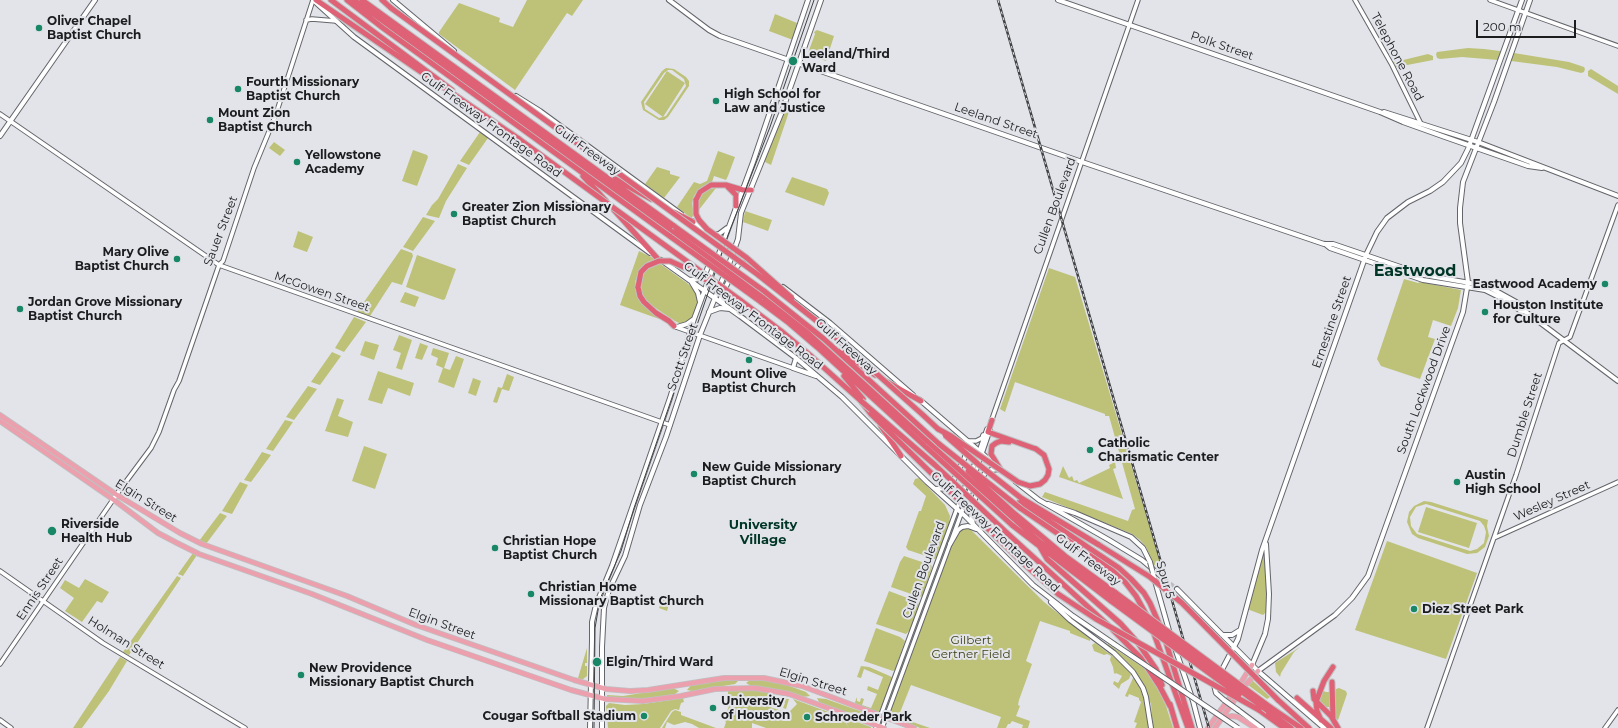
<!DOCTYPE html>
<html>
<head>
<meta charset="utf-8">
<style>
  body { margin:0 }
  #map { position:relative; width:1618px; height:728px; overflow:hidden; background:#e2e4ea; font-family:Montserrat,sans-serif }
  canvas { display:block }
  .scale { position:absolute; left:1476px; top:20px; width:100px; height:18px; box-sizing:border-box; border:2px solid #1b1c1e; border-top:0; padding-left:5px; font-size:12px; line-height:14px; white-space:nowrap; color:#1b1c1e; -webkit-text-stroke:3px #e2e4ea; paint-order:stroke }
</style>
</head>
<body>
<div id="map">
<canvas width="1618" height="728"></canvas>
<div class="scale">200 m</div>
</div>
<script>
const context = document.querySelector('canvas').getContext('2d');
context.lineJoin = 'round';
function paint(path, color) {
  context.fillStyle = color;
  context.fill(path, 'evenodd');
}
function poly(rows) {
  const path = new Path2D();
  for (const r of rows) {
    path.moveTo(r[0], r[1]);
    for (let i = 2; i < r.length; i += 2) path.lineTo(r[i], r[i + 1]);
  }
  return path;
}
function stroke(path, color, width, dash) {
  context.strokeStyle = color;
  context.lineWidth = width;
  context.lineCap = dash ? 'butt' : 'round';
  context.setLineDash(dash || []);
  context.stroke(path);
}
function write(font, color, halo, rows, align = 'center') {
  context.font = font + ' Montserrat,sans-serif';
  context.lineWidth = 4;
  context.setLineDash([]);
  context.textBaseline = 'middle';
  context.strokeStyle = halo;
  context.fillStyle = color;
  for (const [text, x, y, turn = 0] of rows) {
    context.save();
    context.translate(x, y);
    context.rotate((+turn || 0) * Math.PI / 180);
    context.textAlign = isNaN(turn) ? turn : align;
    if (halo) context.strokeText(text, 0, 0);
    context.fillText(text, 0, 0);
    context.restore();
  }
}
paint(poly([
  [527,0,583,0,572,16,567,13,515,90,439,34,439,32,459,3,500,18,499,22,513,27],
  [775,14,797,23,793,40,769,31],
  [817,30,834,36,826,61,810,55,810,54,808,53,815,34,814,32],
  [1468,48,1484,49,1500,51,1501,53,1498,60,1462,57,1440,59,1437,58,1436,54,1437,52],
  [1514,53,1569,62,1584,67,1585,69,1584,72,1581,73,1557,67,1511,61],
  [1428,54,1433,56,1433,60,1397,67,1394,66,1393,63,1395,62],
  [666,68,674,69,686,77,689,81,689,86,668,117,664,120,659,120,643,110,641,102,662,71],
  [668,70,672,70,684,79,686,86,666,116,659,118,645,109,644,102,664,73],
  [1591,69,1618,86,1618,94,1588,76,1588,71],
  [667,71,685,83,663,117,645,104],
  [787,105,791,106,771,165,765,162,765,158],
  [480,132,488,138,469,165,460,161],
  [274,142,285,150,280,156,269,148],
  [413,150,427,155,428,157,417,186,402,181],
  [718,151,735,157,728,176,726,180,714,176,712,182,698,190,694,196,692,203,694,215,691,218,677,207,694,182,700,184,707,181],
  [458,164,467,168,446,201,439,218,426,215,432,205,438,199],
  [657,167,670,171,670,174,680,177,664,198,645,184],
  [792,177,827,189,829,193,824,206,785,192],
  [716,188,698,211,697,203,700,195,707,189],
  [745,211,772,220,768,231,743,222],
  [423,217,435,221,413,251,403,247],
  [298,231,313,237,307,252,293,247],
  [401,249,412,253,413,256,402,285,392,282,370,316,357,312],
  [639,251,655,259,648,262,640,270,635,282,637,293,641,302,663,319,662,320,620,305],
  [417,255,456,269,445,299,443,300,406,287],
  [659,263,687,283,696,291,698,303,691,320,681,324,675,321,648,303,642,295,640,287,643,272,649,267],
  [1049,268,1075,277,1163,572,1153,564,1146,547,1140,540,1132,534,1042,497,1045,492,1128,521,1132,510,1135,509,1109,416,1105,416,1105,414,1015,382,1005,412,1000,409],
  [1404,279,1418,283,1420,282,1461,290,1458,308,1451,326,1433,320,1428,337,1435,339,1420,379,1381,366,1377,359],
  [405,292,419,297,415,307,400,302],
  [354,317,366,322,344,352,335,348],
  [399,335,412,340,402,370,396,368,401,353,393,350],
  [365,341,379,345,374,360,360,355],
  [420,343,428,346,422,360,415,358],
  [433,348,449,353,444,368,450,370,456,356,464,359,454,388,438,382,443,368,436,365,438,358,431,355],
  [332,352,341,356,320,385,311,382],
  [378,371,414,383,410,396,388,388,382,404,368,400],
  [507,374,514,377,509,391,502,389,497,403,493,402,498,387,502,388],
  [473,378,481,381,476,396,468,393],
  [308,386,317,389,294,420,286,417],
  [337,398,344,400,338,416,353,422,348,437,325,431],
  [285,420,293,422,273,451,266,449],
  [364,446,387,454,375,489,352,481],
  [262,452,271,455,251,482,244,480],
  [1115,462,1116,468,1113,469,1123,499,1059,477,1063,466,1069,478,1072,476,1074,481,1077,480,1079,483,1110,468,1109,465],
  [919,478,945,505,950,516,949,525,938,556,935,559,908,550,906,547,919,511,921,511,926,496,913,484,915,479],
  [240,482,248,485,232,514,222,511],
  [1424,501,1431,502,1488,520,1487,526,1489,536,1485,547,1477,553,1467,554,1418,538,1412,534,1407,522,1409,512,1414,506],
  [1426,504,1480,521,1484,526,1486,532,1484,543,1477,549,1470,551,1417,534,1411,526,1410,517,1416,507],
  [1426,507,1477,523,1469,548,1418,532],
  [220,513,227,516,206,544,199,541],
  [969,528,1044,602,1090,639,1090,641,1070,633,1070,631,1040,621,1026,661,1032,664,1019,700,1018,705,1020,706,1016,716,1030,721,1028,728,1022,728,1023,725,1012,721,1010,724,1008,724,1006,728,997,728,1001,717,911,685,899,715,902,716,901,718,930,728,920,728,890,716,890,711,950,549,954,543,960,529],
  [1387,541,1477,573,1446,659,1355,630],
  [1264,551,1267,600,1266,612,1263,615,1247,609],
  [193,553,197,555,183,576,178,574],
  [904,556,931,565,932,567,923,595,920,597,891,587,900,562],
  [177,576,181,578,129,655,123,652],
  [85,579,109,592,102,603,97,601,82,622,65,611,74,598,60,588,65,580,79,588],
  [889,591,918,602,919,606,910,630,906,634,876,624],
  [664,594,671,597,667,611,659,608],
  [876,628,900,637,905,641,895,670,893,671,864,661],
  [1095,643,1119,661,1131,674,1129,679,1121,684,1119,689,1113,684,1114,681,1118,683,1122,676,1116,673,1115,674,1114,673,1113,667,1110,660,1111,656,1107,654,1104,655,1094,651,1092,645],
  [1108,644,1147,670,1158,688,1166,706,1173,728,1153,728,1151,704,1139,677,1126,661,1107,646],
  [1300,647,1294,652,1281,673,1280,677,1276,672,1275,663],
  [587,648,587,663,585,663,585,666,587,666,587,676,582,680,578,678],
  [120,657,127,661,109,691,82,728,73,728],
  [861,666,869,667,892,677,890,685,879,712,854,705,857,697,857,701,860,702,861,698,864,699,862,705,871,708,877,694,867,690,868,686,878,690,883,677,864,669,861,678,857,677],
  [1133,678,1135,678,1146,701,1150,728,1135,728,1137,723,1134,722,1141,702,1139,700,1139,698,1129,694,1128,697,1125,696],
  [734,679,738,681,735,684,692,691,687,690,691,685],
  [751,679,768,681,787,685,806,692,810,696,803,697,775,689,751,686,746,683],
  [1252,680,1270,697,1267,699,1248,685],
  [673,688,679,691,675,694,657,697,637,699,607,697,607,695,623,696],
  [1339,688,1346,691,1347,694,1338,720,1336,719,1335,692,1336,689],
  [1321,690,1326,692,1330,692,1330,707,1325,707,1319,702],
  [728,691,760,691,775,694,779,698,789,699,786,709,783,708,785,703,773,698,770,707,782,711,783,709,783,718,797,704,793,699,842,717,849,728,766,728,752,723,752,728,724,728,726,722,724,720,732,697,731,695,728,695],
  [683,698,684,702,681,703,679,710,675,709,671,711,660,728,608,728,606,706,609,703,625,705,643,704],
  [817,698,826,699,874,716,876,718,859,713,843,712,819,702],
  [675,710,681,712,681,715,716,728,699,728,692,724,685,722,674,725,667,722,665,728,662,728,672,712],
  [843,717,871,727,871,728,849,728]
]), '#bec278');
stroke(poly([
  [1161,576,1177,589]
]), '#babcc1', 4, [4, 2]);
const tertiary = poly([
  [1355,0,1392,65,1421,124],
  [1490,0,1618,46],
  [306,20,312,19,336,21],
  [0,114,219,265,670,425],
  [676,327,793,368],
  [991,422,1138,0],
  [968,441,976,441,982,438,983,435],
  [972,471,987,429],
  [975,474,990,430],
  [1494,538,1618,482],
  [0,571,103,643,245,728],
  [0,664,119,491,151,448,159,432,174,390,179,381,219,265,223,261,254,168,275,117,313,0],
  [0,720,11,728],
  [876,728,969,476],
  [882,728,971,487],
  [1427,728,1516,475,1559,343,1570,337,1618,205],
  [1605,728,1618,710]
]);
const secondary = poly([
  [313,0,354,37,650,253],
  [393,0,454,51],
  [669,0,709,30,720,36,1082,162,1324,244,1333,244,1424,275,1487,286,1516,302,1524,308,1526,312,1618,381],
  [1058,0,1380,112,1403,122,1445,137,1528,166,1542,168],
  [516,96,540,111,681,214],
  [1384,112,1478,142,1618,196],
  [0,136,95,0],
  [692,221,727,246],
  [713,235,719,234,727,228],
  [1325,244,1330,248,1423,280,1485,290,1505,300,1521,311,1526,312],
  [717,259,753,162,808,0],
  [661,260,740,316,796,358,842,397,927,482,965,516,1033,585,1073,616,1114,644],
  [728,267,738,239,741,213,781,114,821,0],
  [733,272,739,264,743,263,758,270],
  [689,280,700,279,704,277,710,262],
  [692,283,698,293,700,302],
  [783,287,830,323,913,395],
  [724,305,721,298,722,295,730,278],
  [709,312,720,308,730,309],
  [677,327,687,324,694,319],
  [796,358,793,368,816,376],
  [920,400,992,462],
  [981,480,985,473,991,470,1000,469],
  [1016,482,1039,500,1109,540,1142,560,1161,576],
  [935,489,950,488,965,457,966,443],
  [1048,504,1075,513,1131,537,1143,548,1150,562],
  [973,524,971,514,977,492],
  [950,544,958,530,962,527,968,526,976,529],
  [1155,581,1170,634],
  [1177,589,1258,671,1324,728],
  [1051,602,1070,620,1114,653,1133,672,1143,688,1146,697,1151,728],
  [1222,635,1232,635,1240,630],
  [1175,648,1193,701,1200,728],
  [1252,665,1265,634,1268,619,1269,594,1266,544],
  [1258,671,1335,615,1352,598,1368,576,1463,312,1468,282,1460,223,1460,208,1463,182,1494,102,1530,0],
  [1224,700,1216,693,1214,685,1238,639,1262,550,1366,255,1377,232,1387,218,1408,202,1430,191,1443,182,1461,163,1468,149,1522,0],
  [1238,710,1262,728],
  [590,728,592,640,592,622,596,605,612,566,670,398,694,319,714,265],
  [602,728,602,647,604,608,609,590,625,556,640,505,666,437,700,335,725,273]
]);
const primary = poly([
  [0,415,117,495,180,533,202,544,347,596,416,625,574,680,606,689,630,691,648,690,724,678,764,678,802,686,914,728],
  [0,421,114,500,158,533,177,543,199,554,312,594,427,640,571,690,605,699,643,701,681,696,715,689,755,688,789,694,884,728],
  [1238,687,1252,665],
  [1242,689,1258,671],
  [1221,719,1232,716,1238,717,1255,728],
  [1208,728,1233,693],
  [1215,728,1238,695]
]);
const motorway = poly([
  [316,0,519,139],
  [331,0,452,90],
  [347,0,383,28,671,237],
  [354,0,674,232],
  [362,0,674,226],
  [382,0,391,8],
  [583,176,606,201],
  [615,179,651,199],
  [728,187,736,195,736,206],
  [696,200,700,192,711,185,726,185,743,190,751,190],
  [614,210,657,258],
  [674,212,693,222],
  [638,287,640,296,644,302,656,313,669,321,674,326],
  [764,291,824,339,939,444],
  [762,297,808,333,928,442],
  [740,300,781,331,812,357,861,401,871,414],
  [761,302,789,323,817,347,926,447],
  [841,351,875,375],
  [844,376,863,399],
  [887,382,921,401],
  [923,415,938,429],
  [992,420,988,432,1036,449],
  [881,426,901,456],
  [999,467,991,454,992,446,996,443,1001,441,1009,442],
  [1021,498,1099,545],
  [1020,501,1089,548,1119,568,1131,579,1144,593,1150,603,1160,626],
  [1020,508,1113,571,1125,582,1136,596,1147,616],
  [1015,514,1065,556,1116,593],
  [1013,518,1040,542,1113,597],
  [1012,525,1111,601],
  [1007,533,1108,625],
  [1040,547,1047,559,1121,624,1138,643,1156,669,1162,685],
  [1113,630,1141,658,1160,687,1170,706],
  [1153,631,1188,728],
  [1165,639,1192,728],
  [1332,682,1333,719],
  [1313,691,1314,699,1331,716,1338,728],
  [1297,698,1331,728],
  [1278,700,1309,728],
  [1170,704,1177,728],
  [1270,707,1301,728],
  [1259,710,1284,728],
  [1268,711,1291,728],
  [1321,720,1317,711,1316,702,1324,681,1333,667]
]);
stroke(tertiary, '#63656a', 5.5);
stroke(secondary, '#63656a', 6);
stroke(primary, '#bfbfc0', 6);
stroke(motorway, '#bfbfc0', 7);
stroke(tertiary, '#fff', 3.5);
stroke(secondary, '#fff', 4);
stroke(primary, '#eca0ad', 4.5);
stroke(motorway, '#df6176', 5);
stroke(poly([
  [594,728,595,628,600,599,621,551,634,508,728,235,770,127,814,0]
]), '#3f4143', 1);
const rail = poly([
  [998,0,1209,728]
]);
stroke(rail, '#3f4143', 2.5);
stroke(rail, '#e2e4ea', 1, [3]);
const secondaryBridge = poly([
  [1150,562,1154,577],
  [1114,644,1238,728],
  [1224,700,1238,710]
]);
const motorwayBridge = poly([
  [391,8,757,274,818,322],
  [519,139,740,300],
  [696,200,696,214,699,220,707,229,747,258,792,298],
  [674,226,764,291],
  [674,232,762,297],
  [671,237,761,302],
  [638,287,641,272,647,266,659,261,670,261,690,270,713,284],
  [816,320,923,415],
  [861,401,935,465,1007,533],
  [871,414,1024,564,1058,594,1096,619,1259,710],
  [938,429,951,436,1018,482,1030,486,1040,484,1045,480,1048,475,1049,469,1044,455,1036,449],
  [945,435,978,464,1021,498],
  [928,442,1013,518],
  [939,444,1020,508],
  [926,447,1012,525],
  [968,471,1015,514],
  [1099,545,1150,577,1182,603,1278,700],
  [1116,593,1270,707],
  [1113,597,1268,711],
  [1111,601,1239,695]
]);
stroke(secondaryBridge, '#63656a', 6, []);
stroke(motorwayBridge, '#bfbfc0', 7, []);
stroke(secondaryBridge, '#fff', 4);
stroke(motorwayBridge, '#df6176', 5);
for (const [x, y, r, color] of [
  [39,28,4,"#188765"],
  [793,61,5,"#188765"],
  [238,89,4,"#188765"],
  [716,101,4,"#188765"],
  [210,120,4,"#188765"],
  [297,162,4,"#188765"],
  [454,214,4,"#188765"],
  [177,259,4,"#188765"],
  [1605,284,4,"#188765"],
  [20,309,4,"#188765"],
  [1485,312,4,"#188765"],
  [749,360,4,"#188765"],
  [1090,450,4,"#188765"],
  [694,474,4,"#188765"],
  [1457,482,4,"#188765"],
  [52,531,5,"#188765"],
  [495,548,4,"#188765"],
  [531,594,4,"#188765"],
  [1414,609,4,"#188765"],
  [597,662,5,"#188765"],
  [301,675,4,"#188765"],
  [713,708,4,"#188765"],
  [644,716,4,"#188765"],
  [807,717,4,"#188765"]
]) {
  const dot = new Path2D();
  dot.arc(x, y, r, 0, 2 * Math.PI);
  context.fillStyle = color;
  context.fill(dot);
  stroke(dot, '#e2e4ea', 1.5);
}
write('bold 12px', '#1b1c1e', '#e2e4ea', [
  ["Oliver Chapel",47,21],
  ["Baptist Church",47,35],
  ["Leeland/Third",802,54],
  ["Ward",802,68],
  ["Fourth Missionary",246,82],
  ["Baptist Church",246,96],
  ["High School for",724,94],
  ["Law and Justice",724,108],
  ["Mount Zion",218,113],
  ["Baptist Church",218,127],
  ["Yellowstone",305,155],
  ["Academy",305,169],
  ["Greater Zion Missionary",462,207],
  ["Baptist Church",462,221],
  ["Mary Olive",169,252,"right"],
  ["Baptist Church",169,266,"right"],
  ["Eastwood Academy",1597,284,"right"],
  ["Jordan Grove Missionary",28,302],
  ["Baptist Church",28,316],
  ["Houston Institute",1493,305],
  ["for Culture",1493,319],
  ["Mount Olive",749,374,"center"],
  ["Baptist Church",749,388,"center"],
  ["Catholic",1098,443],
  ["Charismatic Center",1098,457],
  ["New Guide Missionary",702,467],
  ["Baptist Church",702,481],
  ["Austin",1465,475],
  ["High School",1465,489],
  ["Riverside",61,524],
  ["Health Hub",61,538],
  ["Christian Hope",503,541],
  ["Baptist Church",503,555],
  ["Christian Home",539,587],
  ["Missionary Baptist Church",539,601],
  ["Diez Street Park",1422,609],
  ["Elgin/Third Ward",606,662],
  ["New Providence",309,668],
  ["Missionary Baptist Church",309,682],
  ["University",721,701],
  ["of Houston",721,715],
  ["Cougar Softball Stadium",636,716,"right"],
  ["Schroeder Park",815,717]
], 'left');
write('12px', '#1b1c1e', '#e2e4ea', [
  ["Polk Street",1222,46,19],
  ["Telephone Road",1397,57,62],
  ["Leeland Street",996,121,19],
  ["Gulf Freeway Frontage Road",491,125,36],
  ["Gulf Freeway",587,150,36],
  ["Cullen Boulevard",1055,206,-70],
  ["Sauer Street",221,231,-69],
  ["McGowen Street",322,292,19],
  ["Gulf Freeway Frontage Road",753,316,37],
  ["Ernestine Street",1332,322,-71],
  ["Gulf Freeway",846,347,42],
  ["Scott Street",683,357,-71],
  ["South Lockwood Drive",1424,390,-70],
  ["Dumble Street",1525,415,-72],
  ["Elgin Street",146,501,32],
  ["Wesley Street",1552,501,-24],
  ["Gulf Freeway Frontage Road",995,532,43],
  ["Gulf Freeway",1088,560,37],
  ["Cullen Boulevard",924,570,-70],
  ["Spur 5",1165,580,74],
  ["Ennis Street",40,589,-56],
  ["Elgin Street",442,624,20],
  ["Holman Street",126,643,32],
  ["Elgin Street",813,682,17]
]);
write('12px', '#3e4014', '#e2e4ea', [
  ["Gilbert",971,640],
  ["Gertner Field",971,654]
]);
write('bold 13px', '#013626', '#e2e4ea', [
  ["University",763,525],
  ["Village",763,540]
]);
write('bold 16px', '#013626', '#e2e4ea', [
  ["Eastwood",1415,271]
]);
</script>
</body>
</html>
